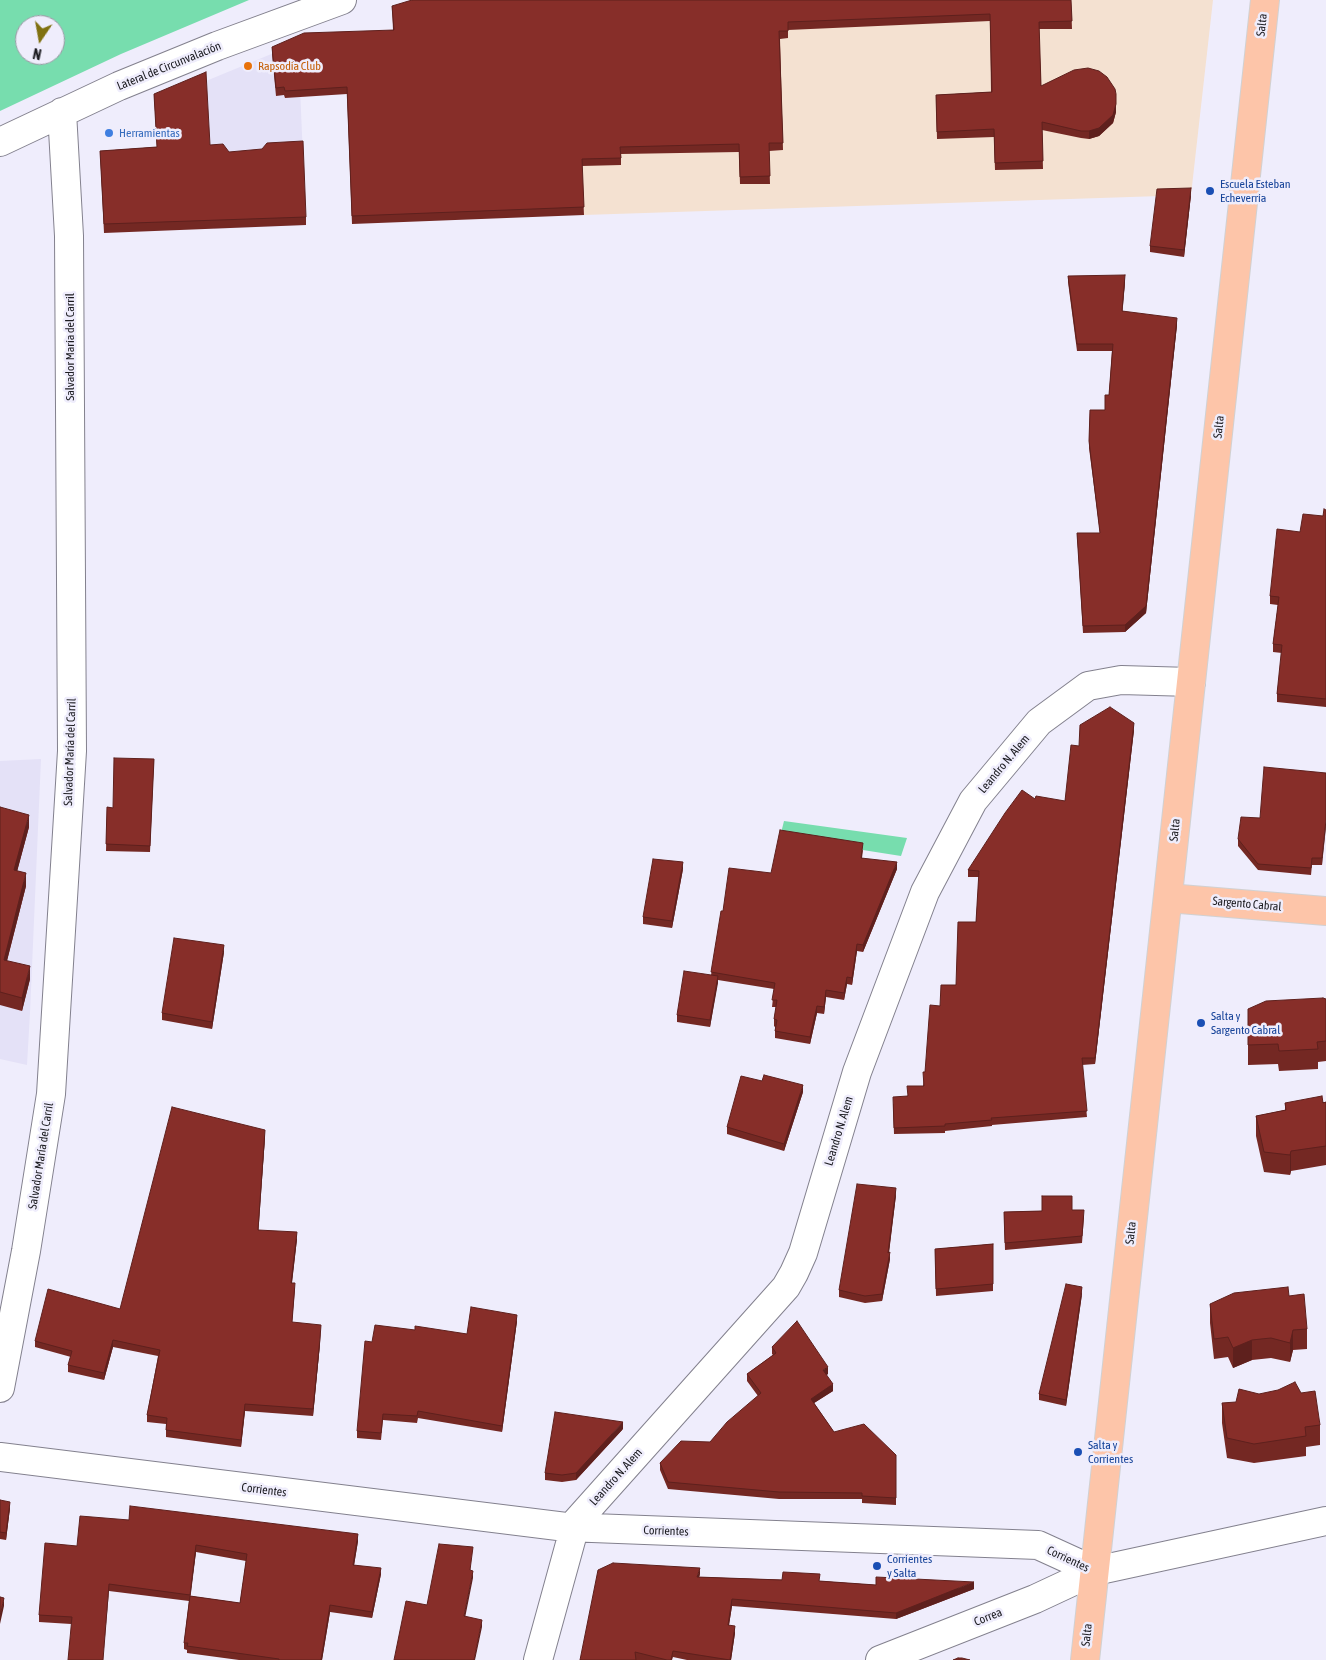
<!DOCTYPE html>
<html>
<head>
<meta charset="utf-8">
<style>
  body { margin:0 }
  #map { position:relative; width:1326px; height:1660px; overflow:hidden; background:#efedfc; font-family:"Asap Condensed",sans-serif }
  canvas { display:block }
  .north { position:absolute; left:15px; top:15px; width:50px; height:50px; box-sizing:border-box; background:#efedfc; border:1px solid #9a99a4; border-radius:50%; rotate:192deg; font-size:14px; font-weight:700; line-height:20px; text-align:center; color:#1b1b20 }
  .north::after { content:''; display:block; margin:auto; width:18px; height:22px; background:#807110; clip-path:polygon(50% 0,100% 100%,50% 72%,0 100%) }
</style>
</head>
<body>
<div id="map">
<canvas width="1326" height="1660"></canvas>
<div class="north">N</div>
</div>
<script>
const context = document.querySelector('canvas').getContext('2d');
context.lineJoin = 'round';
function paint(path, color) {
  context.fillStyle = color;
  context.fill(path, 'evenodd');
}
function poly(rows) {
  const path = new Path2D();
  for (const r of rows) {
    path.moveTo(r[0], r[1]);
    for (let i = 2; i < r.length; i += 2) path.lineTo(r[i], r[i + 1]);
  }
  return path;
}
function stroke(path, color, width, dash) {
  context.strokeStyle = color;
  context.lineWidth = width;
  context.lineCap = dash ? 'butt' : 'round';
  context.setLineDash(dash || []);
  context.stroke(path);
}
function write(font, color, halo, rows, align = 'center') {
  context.font = font + ' "Asap Condensed",sans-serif';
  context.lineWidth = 5;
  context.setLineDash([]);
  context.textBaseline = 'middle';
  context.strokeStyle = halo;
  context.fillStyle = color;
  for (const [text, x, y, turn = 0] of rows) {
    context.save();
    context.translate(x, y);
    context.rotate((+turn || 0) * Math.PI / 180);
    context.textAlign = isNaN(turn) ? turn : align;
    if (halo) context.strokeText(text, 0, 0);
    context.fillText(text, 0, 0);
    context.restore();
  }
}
paint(poly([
  [298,43,306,225,214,229,206,81],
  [41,759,30,1013,27,1065,0,1059,0,761]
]), '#e4e1f7');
paint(poly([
  [575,0,1213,0,1191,195,584,215]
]), '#f4e1d1');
paint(poly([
  [0,0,249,0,121,54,0,111],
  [25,25,55,25,55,55,25,55],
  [784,821,907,838,901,856,780,837]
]), '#77ddae');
const minor = poly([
  [0,142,119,86,217,46,342,0],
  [0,1388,26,1251,51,1094,72,751,69,236,62,112],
  [0,1457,566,1527,1038,1545,1095,1571],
  [538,1660,576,1522,786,1287,794,1273,803,1253,857,1072,925,892,973,801,1039,722,1088,686,1121,680,1191,682],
  [880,1660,1035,1599,1095,1571,1326,1521]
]);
const major = poly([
  [1168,898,1326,911],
  [1085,1660,1265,0]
]);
stroke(minor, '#83818e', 30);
stroke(major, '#d1d1d2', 30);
stroke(minor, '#fff', 28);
stroke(major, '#fdc5a9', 28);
paint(poly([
  [1071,0,1072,29,1039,29,1041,86,1116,112,1113,123,1099,136,1089,139,1081,138,1042,130,1043,169,995,170,994,137,937,139,936,95,991,92,990,21,788,30,788,38,780,39,783,150,769,151,770,184,740,184,739,152,621,154,621,165,582,166,584,215,352,224,347,94,285,98,284,95,276,96,272,54,272,47,393,30,392,6],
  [154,94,210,145,229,152,306,217,306,225,104,233,100,151,157,147],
  [1191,195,1184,257,1150,252,1150,246],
  [1068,276,1125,282,1122,311,1177,325,1146,613,1125,632,1083,633,1077,533,1100,533,1089,448,1090,410,1105,410,1109,395,1112,351,1077,351,1068,282],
  [1326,510,1326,707,1277,702,1277,694,1282,653,1273,652,1273,644,1278,605,1270,604,1270,596,1300,532,1323,516],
  [1134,730,1095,1064,1082,1065,1087,1117,992,1125,992,1126,945,1131,945,1133,894,1134,893,1104,907,1096,923,1086,925,1072,940,1006,956,985,976,922,979,877,968,877,968,870,1035,799,1065,801,1079,746],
  [154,759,150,852,106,851,107,807,113,808],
  [1326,773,1322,865,1312,865,1311,875,1258,870,1238,846,1238,839,1260,818],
  [0,807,29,827,17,871,26,886,7,961,30,979,22,1011,0,1005],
  [863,850,862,858,897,869,863,952,857,951,852,985,847,984,844,1000,826,997,824,1014,817,1013,810,1044,775,1038,775,1027,774,1026,774,1019,776,1007,772,1007,774,989,718,980,710,1027,677,1022,677,1015,711,975,723,911,771,873],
  [683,869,672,928,643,924,643,917],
  [224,952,212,1029,162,1020,162,1013],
  [1326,999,1326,1061,1318,1062,1318,1069,1279,1071,1278,1064,1248,1065,1248,1009],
  [803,1092,784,1151,727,1134,727,1127],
  [1326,1102,1326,1165,1291,1171,1290,1175,1264,1172,1256,1136,1256,1116,1285,1110,1285,1103],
  [265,1137,258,1230,297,1239,292,1283,295,1289,292,1322,320,1344,313,1416,245,1411,241,1447,166,1437,166,1424,147,1422,147,1415,158,1356,113,1347,104,1380,68,1372,68,1365,71,1357,35,1347,35,1341,120,1309],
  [896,1195,889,1253,890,1259,882,1301,865,1303,839,1297,839,1290],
  [1072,1210,1084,1216,1082,1243,1005,1250,1004,1212],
  [993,1244,993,1291,936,1296,935,1249],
  [1082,1294,1066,1406,1039,1400,1039,1394],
  [1289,1296,1307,1329,1307,1349,1293,1350,1290,1362,1271,1358,1252,1360,1233,1368,1228,1357,1214,1359,1210,1323,1210,1304],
  [517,1321,502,1432,418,1418,417,1423,383,1420,381,1440,357,1438,357,1431,415,1330,467,1334],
  [772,1347,828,1374,826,1375,833,1391,814,1403,834,1432,896,1455,896,1505,862,1503,862,1499,779,1499,668,1489,660,1470,660,1463,710,1442,758,1396,747,1381,747,1374,773,1355,772,1354],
  [1222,1403,1320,1425,1320,1445,1306,1447,1306,1456,1254,1463,1227,1458,1222,1423],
  [623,1429,576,1480,562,1482,545,1480,545,1473],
  [0,1500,10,1508,6,1540,0,1539],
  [358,1541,354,1565,381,1574,372,1618,330,1612,322,1660,239,1660,187,1653,187,1650,184,1649,184,1643,189,1601,109,1591,71,1624,39,1622,39,1615,77,1546],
  [196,1552,246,1561,240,1603,190,1596],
  [700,1574,699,1577,820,1581,876,1585,974,1589,896,1619,732,1606,729,1625,735,1633,731,1660,687,1660,673,1657,672,1660,580,1660]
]), '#742823');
paint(poly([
  [1116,104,1116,112,1113,123,1099,136,1089,139,1089,131],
  [1191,188,1191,195,1184,257,1184,250],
  [1125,275,1125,282,1122,318,1122,311],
  [1177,318,1177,325,1146,613,1125,632,1125,625],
  [1134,723,1134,730,1095,1064,1095,1058],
  [29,815,29,827,14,883,14,870],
  [1326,820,1326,827,1322,865,1322,858],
  [683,862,683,869,672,928,672,921],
  [897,862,897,869,863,952,863,945],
  [26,873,26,886,4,972,4,960],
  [857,944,857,951,852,985,852,978],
  [224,945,224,952,212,1029,212,1022],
  [30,966,30,979,22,1011,22,998],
  [718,976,718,983,710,1027,710,1020],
  [847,977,847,984,844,1000,844,993],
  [826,990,826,997,824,1014,824,1007],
  [817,1006,817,1013,810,1044,810,1037],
  [803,1085,803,1092,784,1151,784,1144],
  [265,1130,265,1137,258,1237,258,1230],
  [1291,1151,1291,1171,1290,1175,1290,1155],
  [896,1188,896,1195,888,1259,888,1253],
  [297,1232,297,1239,291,1290,291,1283],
  [890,1252,890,1259,882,1301,882,1294],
  [1082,1287,1082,1294,1066,1406,1066,1400],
  [517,1315,517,1321,502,1432,502,1426],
  [321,1325,320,1344,313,1416,313,1409],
  [1293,1330,1293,1350,1290,1362,1290,1343],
  [113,1340,113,1347,104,1380,104,1373],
  [1252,1340,1252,1360,1233,1368,1233,1348],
  [828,1367,828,1374,823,1377,823,1370],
  [833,1384,833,1391,811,1405,811,1399],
  [245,1404,245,1411,241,1447,241,1440],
  [623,1422,623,1429,576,1480,576,1473],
  [10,1502,10,1508,6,1540,6,1533],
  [358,1534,358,1541,353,1572,353,1565],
  [196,1545,196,1552,190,1601,190,1595],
  [381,1568,381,1574,372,1618,372,1612],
  [700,1568,700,1574,697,1584,697,1577],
  [473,1571,473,1578,464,1623,464,1616],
  [974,1582,974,1589,896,1619,896,1613],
  [109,1584,109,1591,103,1660],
  [4,1598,4,1606,0,1624,0,1616],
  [732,1599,732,1606,728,1631,728,1625],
  [330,1605,330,1612,322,1660,321,1660],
  [482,1620,482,1627,475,1660,474,1660],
  [735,1626,735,1633,731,1660,730,1660]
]), '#5e201d');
const building = poly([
  [412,0,1071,0,1072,21,1039,22,1041,86,1074,70,1088,68,1099,71,1107,77,1115,89,1116,94,1116,104,1113,115,1099,128,1089,131,1081,131,1042,122,1043,161,995,163,994,129,937,132,936,95,992,92,990,14,788,22,788,31,779,31,783,143,769,143,770,176,740,177,739,144,620,147,621,158,582,159,584,207,352,216,347,87,285,91,284,87,276,88,272,47,304,33,394,30,392,6,412,0],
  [206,72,210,145,223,144,229,152,262,149,267,143,303,141,306,217,104,224,100,151,157,147,154,94,206,72],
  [1191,188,1184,250,1150,246,1157,189,1191,188],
  [1125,275,1122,311,1177,318,1146,606,1125,625,1083,626,1077,533,1100,533,1089,441,1090,410,1105,410,1105,395,1109,395,1113,344,1077,344,1068,276,1125,275],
  [1324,509,1326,510,1326,699,1277,694,1282,645,1273,644,1279,597,1270,596,1277,529,1300,532,1303,514,1323,516,1324,509],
  [1110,707,1134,723,1095,1058,1082,1058,1087,1111,991,1118,992,1120,945,1124,945,1126,894,1128,893,1097,908,1096,907,1086,924,1086,923,1072,925,1072,930,1005,940,1006,941,985,956,985,958,922,976,922,979,871,968,870,1005,813,1022,790,1035,799,1036,796,1065,801,1071,745,1079,746,1080,725,1110,707],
  [114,758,154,759,150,846,106,844,107,807,113,808,114,758],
  [1264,767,1326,773,1326,820,1322,858,1312,858,1311,868,1258,864,1238,839,1241,817,1260,818,1264,767],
  [0,807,29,815,14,870,26,873,4,960,30,966,22,998,0,992,0,807],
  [780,830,863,843,861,858,897,862,863,945,857,944,852,978,847,977,844,993,826,990,824,1007,817,1006,810,1037,775,1031,777,1020,774,1019,777,1000,772,1000,775,983,711,972,721,911,723,911,729,868,771,873,780,830],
  [653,859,683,862,672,921,643,917,653,859],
  [174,938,224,945,212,1022,162,1013,174,938],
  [684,971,718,976,710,1020,677,1015,684,971],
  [1323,998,1326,999,1326,1041,1317,1042,1318,1049,1279,1051,1278,1044,1248,1045,1248,1009,1266,1001,1323,998],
  [764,1075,803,1085,784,1144,727,1127,741,1076,762,1081,764,1075],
  [1322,1096,1323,1103,1326,1102,1326,1146,1291,1151,1290,1155,1264,1152,1256,1116,1286,1110,1285,1103,1322,1096],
  [172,1107,265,1130,258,1230,297,1232,291,1283,295,1283,292,1322,321,1325,320,1338,313,1409,245,1404,241,1440,166,1430,167,1418,147,1415,160,1350,113,1340,104,1373,68,1365,72,1351,35,1341,48,1289,120,1309,172,1107],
  [857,1184,896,1188,888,1253,890,1252,882,1294,865,1296,839,1290,857,1184],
  [1042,1196,1072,1196,1072,1210,1084,1210,1082,1236,1005,1243,1004,1212,1042,1211,1042,1196],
  [993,1244,993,1284,936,1289,935,1249,993,1244],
  [1066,1284,1082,1287,1066,1400,1039,1394,1066,1284],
  [1288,1287,1289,1296,1304,1294,1307,1329,1293,1330,1290,1343,1271,1338,1261,1339,1252,1340,1233,1348,1228,1337,1214,1339,1210,1304,1234,1293,1288,1287],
  [471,1307,517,1315,502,1426,418,1411,417,1416,383,1414,381,1433,357,1431,365,1341,372,1342,375,1325,415,1330,415,1326,467,1334,471,1307],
  [797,1321,828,1367,823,1370,833,1384,811,1399,834,1432,864,1424,896,1455,896,1498,862,1496,862,1493,779,1492,668,1482,660,1463,681,1441,710,1442,727,1422,761,1393,747,1374,776,1353,772,1347,797,1321],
  [1295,1382,1301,1393,1315,1391,1320,1425,1305,1427,1306,1436,1254,1444,1227,1438,1222,1403,1236,1402,1239,1389,1259,1394,1278,1390,1295,1382],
  [555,1412,623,1422,576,1473,562,1475,545,1473,555,1412],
  [0,1500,10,1502,6,1533,0,1532,0,1500],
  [130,1506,358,1534,353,1565,381,1568,372,1612,330,1605,321,1660,279,1660,279,1659,187,1646,188,1643,184,1643,190,1596,240,1603,247,1554,196,1545,190,1595,109,1584,103,1660,68,1660,72,1617,39,1615,45,1543,77,1546,80,1516,129,1520,130,1506],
  [439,1544,473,1547,470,1570,473,1571,464,1616,482,1620,474,1660,394,1660,406,1601,427,1605,439,1544],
  [613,1563,700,1568,697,1577,782,1580,783,1572,820,1574,819,1581,876,1585,876,1577,974,1582,896,1613,732,1599,728,1625,735,1626,730,1660,673,1651,671,1660,667,1660,635,1652,636,1660,580,1660,598,1570,613,1563],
  [0,1597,4,1598,0,1616,0,1597],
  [958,1658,962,1658,970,1660,953,1660,958,1658]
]);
paint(building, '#872e29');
stroke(building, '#5e201d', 1);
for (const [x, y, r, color] of [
  [248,66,5,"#e8710a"],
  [109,133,5,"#3f7fe0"],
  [1210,191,5,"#1a4fb4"],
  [1201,1023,5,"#1a4fb4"],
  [1078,1452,5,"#1a4fb4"],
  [877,1566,5,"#1a4fb4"]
]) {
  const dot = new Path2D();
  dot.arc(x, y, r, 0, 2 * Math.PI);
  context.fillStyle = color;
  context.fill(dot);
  stroke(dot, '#efedfc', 2);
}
write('12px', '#1b1b20', '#efedfc', [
  ["Salta",1262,25,-84],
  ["Lateral de Circunvalación",169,66,-22],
  ["Salvador María del Carril",70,347,-90],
  ["Salta",1219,427,-84],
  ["Salvador María del Carril",70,752,-88],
  ["Leandro N. Alem",1004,764,-50],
  ["Salta",1175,830,-84],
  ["Sargento Cabral",1247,904,5],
  ["Leandro N. Alem",839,1131,-73],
  ["Salvador María del Carril",41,1156,-81],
  ["Salta",1131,1233,-84],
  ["Leandro N. Alem",616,1477,-48],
  ["Corrientes",264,1490,7],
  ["Corrientes",666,1531,2],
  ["Corrientes",1068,1559,25],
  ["Correa",988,1617,-22],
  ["Salta",1087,1635,-84]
]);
write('12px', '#c56008', '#efedfc', [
  ["Rapsodia Club",258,66]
], 'left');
write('12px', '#366cbe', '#efedfc', [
  ["Herramientas",119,133]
], 'left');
write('12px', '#164399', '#efedfc', [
  ["Escuela Esteban",1220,184],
  ["Echeverría",1220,198],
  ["Salta y",1211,1016],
  ["Sargento Cabral",1211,1030],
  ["Salta y",1088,1445],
  ["Corrientes",1088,1459],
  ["Corrientes",887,1559],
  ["y Salta",887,1573]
], 'left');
</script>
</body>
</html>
